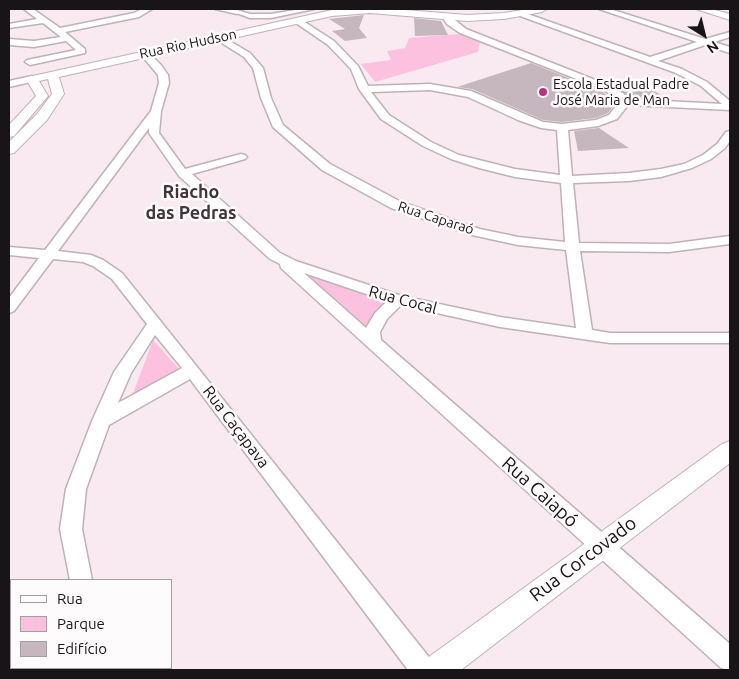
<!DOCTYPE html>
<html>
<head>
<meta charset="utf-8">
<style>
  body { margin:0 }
  #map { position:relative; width:739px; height:679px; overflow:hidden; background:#f9eaf1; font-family:Ubuntu,sans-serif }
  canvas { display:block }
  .frame { position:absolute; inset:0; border:10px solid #191417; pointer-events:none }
  .legend { position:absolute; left:10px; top:579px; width:162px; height:90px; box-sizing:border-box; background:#fefbfc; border:1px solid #a29fa0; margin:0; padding:6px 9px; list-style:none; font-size:15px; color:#191417 }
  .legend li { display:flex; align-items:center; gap:10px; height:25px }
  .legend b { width:25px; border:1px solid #a29fa0 }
  .north { position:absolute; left:679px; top:10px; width:50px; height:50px; -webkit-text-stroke:4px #fefbfc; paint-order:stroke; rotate:144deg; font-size:14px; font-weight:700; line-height:20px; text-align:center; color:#191417 }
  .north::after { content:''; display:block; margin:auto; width:18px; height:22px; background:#191417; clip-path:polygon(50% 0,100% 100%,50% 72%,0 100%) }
</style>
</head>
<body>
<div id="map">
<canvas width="739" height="679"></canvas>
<div class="frame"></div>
<ul class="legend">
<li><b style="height:6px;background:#fff"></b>Rua</li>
<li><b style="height:14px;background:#fdc1e0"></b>Parque</li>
<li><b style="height:14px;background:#c6b7be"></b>Edifício</li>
</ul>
<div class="north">N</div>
</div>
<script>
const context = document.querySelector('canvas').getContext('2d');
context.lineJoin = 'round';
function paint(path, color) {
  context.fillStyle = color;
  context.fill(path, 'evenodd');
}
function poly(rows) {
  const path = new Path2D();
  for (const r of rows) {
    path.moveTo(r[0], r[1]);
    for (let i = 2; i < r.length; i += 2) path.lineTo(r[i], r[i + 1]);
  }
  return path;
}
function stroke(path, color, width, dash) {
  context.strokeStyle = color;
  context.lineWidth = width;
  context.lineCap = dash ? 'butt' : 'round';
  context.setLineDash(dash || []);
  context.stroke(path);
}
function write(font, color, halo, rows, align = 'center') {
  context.font = font + ' Ubuntu,sans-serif';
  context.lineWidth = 5;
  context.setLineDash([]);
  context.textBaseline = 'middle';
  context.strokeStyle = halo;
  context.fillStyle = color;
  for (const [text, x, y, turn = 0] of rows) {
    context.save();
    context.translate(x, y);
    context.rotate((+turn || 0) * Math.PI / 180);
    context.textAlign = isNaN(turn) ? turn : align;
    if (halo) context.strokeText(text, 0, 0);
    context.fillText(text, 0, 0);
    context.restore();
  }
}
paint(poly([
  [459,34,480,41,478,52,375,82,361,64,391,60,387,51,405,48,409,38],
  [297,270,393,301,365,332],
  [153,340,181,371,132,396]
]), '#fdc1e0');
paint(poly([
  [364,15,359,28,367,38,345,41,332,31,345,29,329,19],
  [414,18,441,21,448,35,415,36],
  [531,63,601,91,617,102,608,113,596,118,562,122,543,120,472,89,457,87],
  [647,86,667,99,628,97,620,89],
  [599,128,629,148,578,151,574,131]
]), '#c6b7be');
const pedestrian = poly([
  [302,9,314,9,271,18,250,18,234,12,237,10,250,14,271,14,302,9]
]);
const minor = poly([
  [24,9,33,9,60,28,134,13,142,9,152,9,139,17,65,32,85,49,85,53,30,65,25,62,27,60,76,50,66,41,34,47,9,45,9,39,34,41,61,37,43,23,9,28,9,24,37,19,24,9],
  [215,9,232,9,241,12,237,14,215,9],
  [599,9,610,9,705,39,730,32,730,37,714,42,730,47,730,53,705,45,658,61,682,69,707,82,730,101,730,110,628,105,617,119,598,126,568,130,572,176,629,173,661,169,684,164,703,155,717,144,726,132,730,131,730,141,725,148,711,159,692,168,661,177,629,181,573,183,579,243,669,244,730,236,730,244,669,252,580,251,592,330,610,333,730,333,730,343,610,343,500,327,401,305,387,319,380,332,381,340,730,644,730,670,721,668,281,268,280,264,270,259,179,176,149,133,149,128,58,251,91,255,103,260,122,273,432,661,435,670,408,670,190,379,109,425,86,489,82,529,92,580,70,580,60,529,66,489,92,421,114,372,147,324,112,279,93,266,83,262,53,259,14,311,9,313,9,298,39,258,9,255,9,247,45,250,151,111,159,83,158,75,142,56,142,52,148,52,161,65,168,75,169,83,161,111,159,133,185,169,241,154,245,155,247,157,245,159,192,174,280,253,296,261,402,296,500,317,576,328,566,250,518,245,472,235,391,208,322,170,273,127,261,98,253,68,244,57,214,38,221,36,250,53,263,68,271,98,283,125,330,164,401,202,480,229,518,237,565,242,561,183,515,177,479,168,451,159,423,146,381,119,359,89,351,69,328,45,293,21,300,19,334,41,358,66,368,86,430,84,471,91,543,122,562,124,596,120,609,115,619,102,616,98,602,89,460,33,447,24,443,18,444,16,450,16,466,29,608,85,624,94,627,99,722,104,701,86,676,73,512,13,519,11,650,57,697,42,599,9],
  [430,90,468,97,518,120,541,128,557,130,560,175,515,169,459,155,431,142,389,115,371,92,430,90],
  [304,273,387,301,375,313,366,328,304,273],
  [155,335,182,368,118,403,131,373,155,335],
  [32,76,35,77,35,81,9,87,9,81,32,76],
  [110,668,134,668,135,670,111,670,110,668]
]);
const tertiary = poly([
  [349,9,393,9,467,15,504,13,528,9,547,9,542,12,504,19,467,21,370,13,332,16,59,77,64,94,47,120,14,153,9,154,9,142,37,114,52,94,48,79,39,81,48,96,14,136,9,137,9,125,36,96,26,79,28,77,332,10,349,9],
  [696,9,711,9,730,14,730,20,696,9],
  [730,441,730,463,461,670,422,670,426,659,722,444,730,441]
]);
stroke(pedestrian, '#bfb1b8', 3);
stroke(minor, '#bfb1b8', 3);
stroke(tertiary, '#bfb1b8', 2);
paint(pedestrian, '#fff');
paint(minor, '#fff');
paint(tertiary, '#fff');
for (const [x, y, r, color] of [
  [543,92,5,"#b33584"]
]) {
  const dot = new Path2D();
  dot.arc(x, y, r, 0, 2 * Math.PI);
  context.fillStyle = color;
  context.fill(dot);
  stroke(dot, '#fefbfc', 2);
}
write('14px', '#191417', '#fefbfc', [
  ["Rua Rio Hudson",188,44,-12],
  ["Rua Caparaó",436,218,18]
]);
write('14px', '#191417', '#fefbfc', [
  ["Escola Estadual Padre",553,84],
  ["José Maria de Man",553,100]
], 'left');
write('16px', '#191417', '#fefbfc', [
  ["Rua Cocal",403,300,15],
  ["Rua Caçapava",236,427,53]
]);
write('bold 18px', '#41353b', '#fefbfc', [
  ["Riacho",191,192],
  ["das Pedras",191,213]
]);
write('19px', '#191417', '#fefbfc', [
  ["Rua Caiapó",540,492,42],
  ["Rua Corcovado",583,559,-37]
]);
</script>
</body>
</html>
